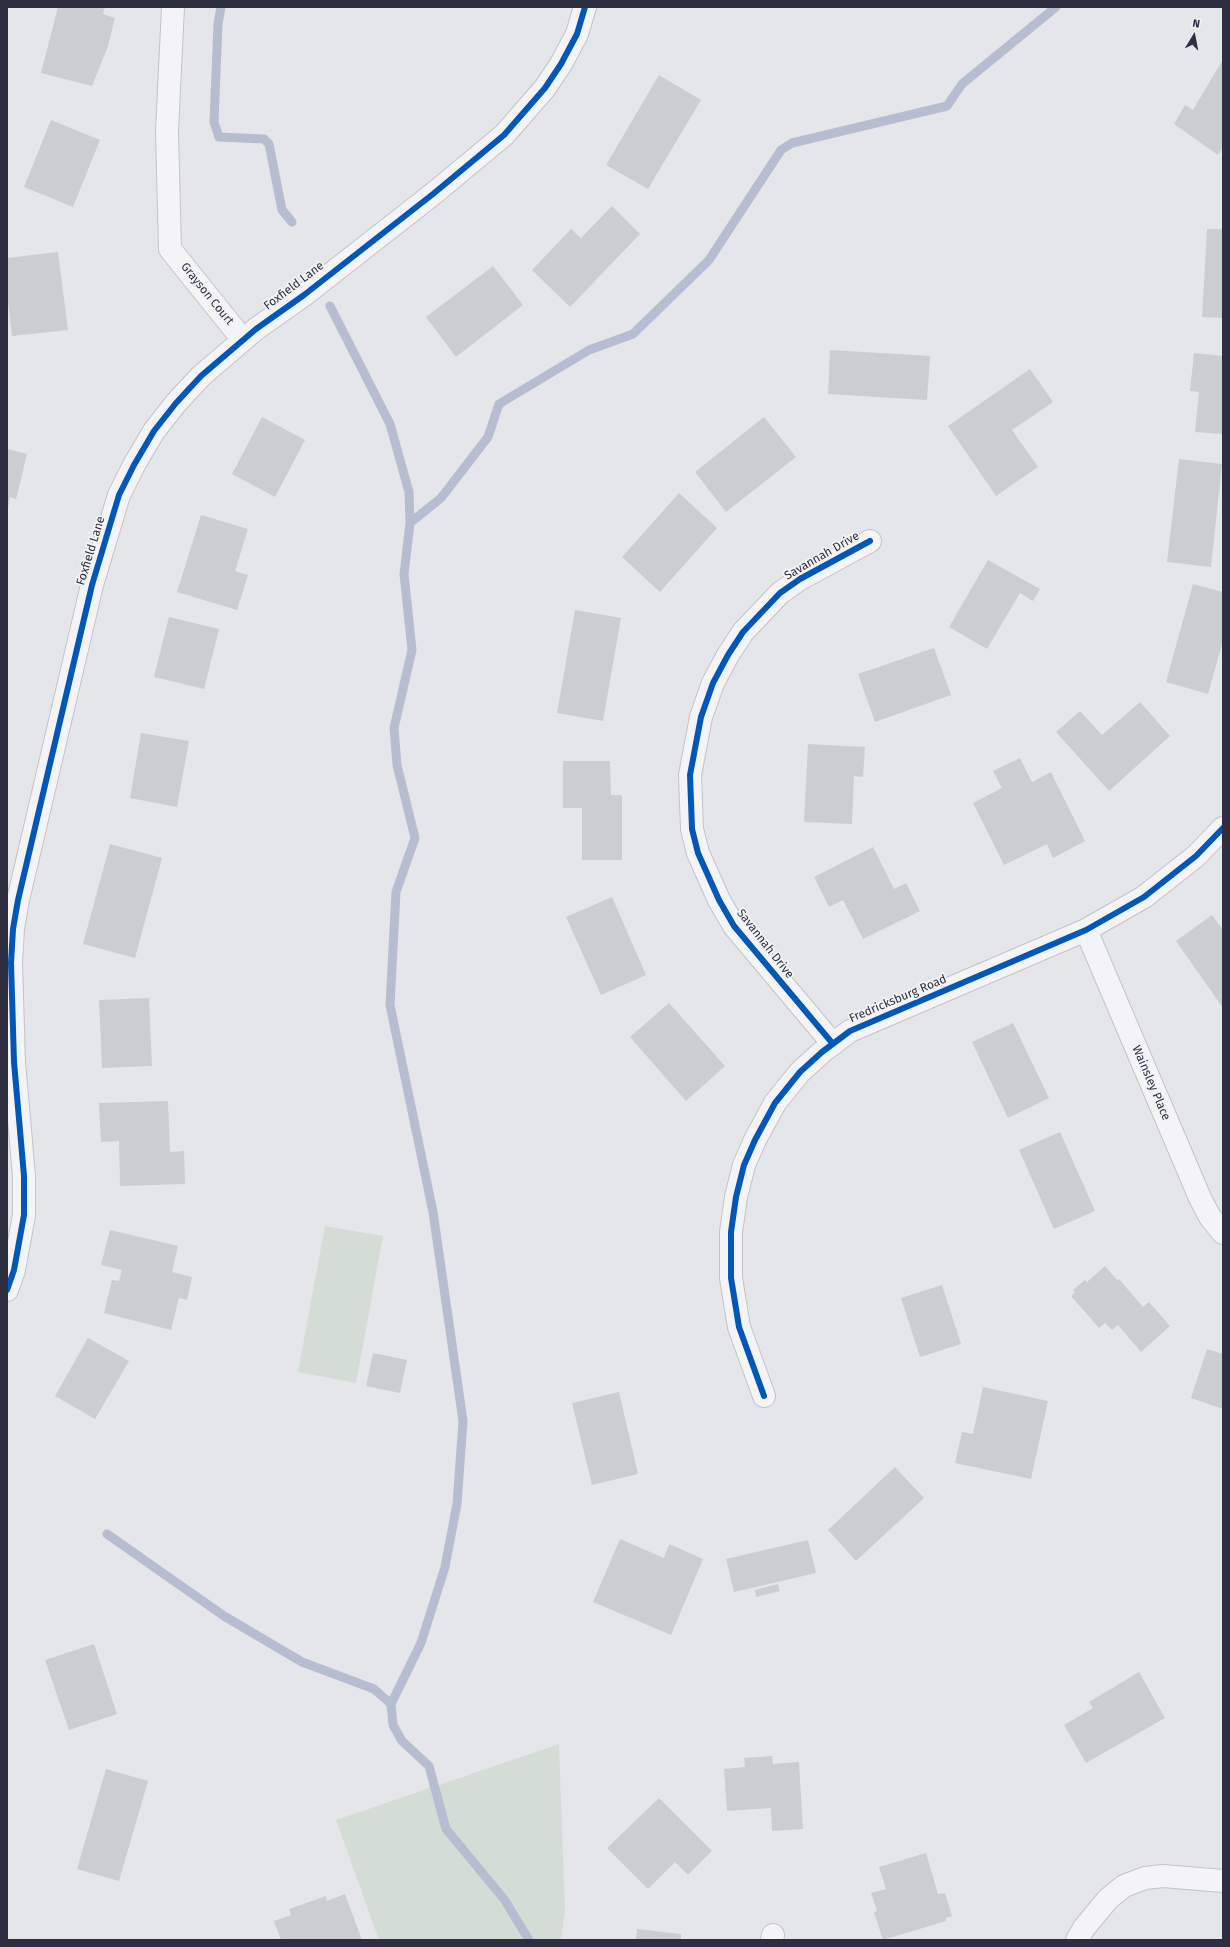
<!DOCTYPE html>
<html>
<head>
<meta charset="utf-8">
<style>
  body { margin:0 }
  #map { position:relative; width:1230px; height:1947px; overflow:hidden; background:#e5e6e9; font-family:"Fira Sans",sans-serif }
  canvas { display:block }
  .frame { position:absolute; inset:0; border:8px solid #2d2f41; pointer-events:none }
  .north { position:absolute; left:1174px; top:16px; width:40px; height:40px; -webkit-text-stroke:3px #f3f4f7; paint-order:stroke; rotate:10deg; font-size:11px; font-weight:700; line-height:16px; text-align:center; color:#2d2f41 }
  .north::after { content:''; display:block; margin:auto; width:14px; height:18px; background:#2d2f41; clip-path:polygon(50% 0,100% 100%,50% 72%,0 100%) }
</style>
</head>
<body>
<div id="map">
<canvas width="1230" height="1947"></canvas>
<div class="frame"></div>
<div class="north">N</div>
</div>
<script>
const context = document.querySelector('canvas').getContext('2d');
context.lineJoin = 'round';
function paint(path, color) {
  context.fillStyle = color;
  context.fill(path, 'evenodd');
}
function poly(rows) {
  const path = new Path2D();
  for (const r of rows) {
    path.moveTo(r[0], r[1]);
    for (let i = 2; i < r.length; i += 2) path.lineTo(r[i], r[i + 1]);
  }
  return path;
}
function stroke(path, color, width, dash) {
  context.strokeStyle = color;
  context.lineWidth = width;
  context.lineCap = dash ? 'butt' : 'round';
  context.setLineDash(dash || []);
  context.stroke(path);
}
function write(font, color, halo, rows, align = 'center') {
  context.font = font + ' "Fira Sans",sans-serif';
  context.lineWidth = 3.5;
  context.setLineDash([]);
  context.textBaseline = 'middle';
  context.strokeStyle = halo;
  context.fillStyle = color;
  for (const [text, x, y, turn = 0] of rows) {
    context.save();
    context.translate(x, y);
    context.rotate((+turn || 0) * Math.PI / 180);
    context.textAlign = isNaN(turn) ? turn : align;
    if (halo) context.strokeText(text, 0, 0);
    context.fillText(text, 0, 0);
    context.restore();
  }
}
paint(poly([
  [325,1226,383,1236,356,1383,298,1372],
  [559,1744,565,1910,561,1940,379,1940,336,1820]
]), '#d4dcd6');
stroke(poly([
  [221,7,218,24,214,122,219,137,264,139,269,144,282,210,292,222],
  [330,306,390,424,409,492,410,523,404,574,412,650,394,728,397,765,415,838,396,892,390,1005,433,1212,463,1421,457,1504,445,1567,421,1643,391,1704,393,1725,402,1741,429,1766,446,1829,504,1899,529,1940],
  [410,523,441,498,488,437,499,404,589,350,633,334,709,260,781,150,792,143,947,106,962,84,1056,7],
  [107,1534,224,1616,302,1662,374,1689,391,1704]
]), '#b7bdd0', 9);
paint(poly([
  [58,7,105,7,103,14,115,18,108,46,92,86,41,73],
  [1222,61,1223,146,1218,155,1174,124,1185,105,1193,110],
  [659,75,701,100,648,189,606,165],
  [51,120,100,140,73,207,24,187],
  [612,206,640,234,570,307,532,270,571,229,581,238],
  [1207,229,1223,229,1223,318,1202,317],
  [58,252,68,330,12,336,7,293,7,258],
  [493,266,523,305,456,357,426,317],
  [830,350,930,356,927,400,828,394],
  [1194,353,1223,356,1223,434,1195,432,1199,392,1190,391],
  [1030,369,1053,402,1012,430,1038,467,996,496,948,426],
  [262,417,305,440,275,497,232,474],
  [764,417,796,457,726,512,695,472],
  [7,449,27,454,16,499,10,497,8,509],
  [1179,459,1222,464,1211,567,1167,562],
  [679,493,717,528,660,592,622,557],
  [201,515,248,529,235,571,248,575,237,610,177,592],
  [988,560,1040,589,1033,601,1020,593,987,649,949,627],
  [1193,584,1223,592,1223,640,1208,694,1166,682],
  [575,610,621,618,603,721,557,713],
  [169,617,219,629,204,689,154,677],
  [934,648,951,695,875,722,858,674],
  [1140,702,1170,736,1109,791,1056,732,1080,711,1102,735],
  [141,733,189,741,177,807,130,798],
  [808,744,865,747,863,777,854,776,852,824,804,822],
  [1020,758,1032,782,1051,772,1085,841,1053,858,1047,844,1004,865,973,803,1002,788,993,771],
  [563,761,610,761,611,795,622,795,622,860,582,860,582,808,563,808],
  [110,844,162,858,135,958,83,944],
  [873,847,894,889,906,883,920,911,863,939,843,900,829,907,814,877],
  [612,897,646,975,601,995,566,917],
  [1212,915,1223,930,1223,1008,1176,941],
  [149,998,152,1066,102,1068,99,1000],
  [669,1003,725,1066,686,1101,630,1037],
  [1013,1023,1049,1098,1008,1118,972,1042],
  [168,1101,170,1152,184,1151,185,1184,120,1186,119,1141,101,1142,99,1103],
  [1060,1132,1095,1211,1054,1229,1019,1150],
  [110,1230,178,1246,172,1272,192,1277,187,1300,179,1298,171,1330,104,1313,112,1280,119,1281,122,1270,101,1265],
  [1105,1266,1117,1280,1119,1279,1143,1307,1149,1302,1170,1326,1141,1352,1118,1325,1112,1330,1105,1323,1099,1328,1071,1296,1075,1292,1073,1290,1085,1280,1087,1282],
  [942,1285,961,1344,920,1357,901,1298],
  [88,1338,129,1361,95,1419,55,1396],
  [1207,1349,1223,1354,1223,1409,1191,1398],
  [373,1353,407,1360,400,1393,366,1386],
  [983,1387,1048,1401,1031,1479,955,1463,962,1432,973,1434],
  [619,1392,638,1474,592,1485,572,1403],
  [895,1467,924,1498,856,1561,828,1530],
  [620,1539,664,1558,669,1544,703,1559,671,1635,593,1602],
  [808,1540,816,1573,734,1592,726,1559],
  [778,1584,780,1591,756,1597,755,1590],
  [94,1644,117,1714,69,1730,45,1660],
  [1139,1672,1165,1718,1086,1763,1064,1725,1093,1708,1089,1702],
  [772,1756,773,1764,799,1762,803,1829,772,1831,771,1808,727,1811,724,1769,745,1767,744,1758],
  [106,1769,148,1781,119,1881,77,1869],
  [659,1798,712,1851,688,1875,675,1862,648,1889,607,1848],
  [926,1853,938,1894,945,1893,952,1916,946,1918,946,1921,883,1940,874,1912,877,1911,871,1893,886,1889,879,1867],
  [345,1894,362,1940,281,1940,274,1921,291,1915,289,1909,326,1896,327,1901],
  [637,1929,681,1934,681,1940,636,1940]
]), '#cccdd1');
const minor = poly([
  [173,7,167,131,170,249,243,340],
  [1086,930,1200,1198,1210,1217,1223,1233],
  [833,1044,734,926,719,900,698,853,692,829,690,775,701,717,713,683,728,655,743,632,780,593,800,579,870,541],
  [7,1290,14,1270,24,1215,24,1176,14,1062,11,963,13,929,18,900,92,585,119,495,134,465,154,431,176,403,201,376,256,329,304,295,433,194,504,135,545,88,561,64,577,34,585,7],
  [764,1396,739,1327,731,1278,731,1232,736,1197,744,1165,755,1140,775,1103,800,1072,822,1052,850,1031,1086,930,1144,897,1196,856,1223,828],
  [772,1940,773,1935],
  [1077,1940,1084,1928,1108,1899,1124,1886,1145,1878,1163,1876,1223,1881]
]);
stroke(minor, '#c2c3c6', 24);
stroke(minor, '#f4f4f6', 22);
stroke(poly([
  [833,1044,734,926,719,900,698,853,692,829,690,775,701,717,713,683,728,655,743,632,780,593,800,579,870,541],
  [7,1290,14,1270,24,1215,24,1176,14,1062,11,963,13,929,18,900,92,585,119,495,134,465,154,431,176,403,201,376,256,329,304,295,433,194,504,135,545,88,561,64,577,34,585,7],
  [764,1396,739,1327,731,1278,731,1232,736,1197,744,1165,755,1140,775,1103,800,1072,822,1052,850,1031,1086,930,1144,897,1196,856,1223,828]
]), '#0057b8', 6);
write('12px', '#2d2f41', '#f3f4f7', [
  ["Foxfield Lane",294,286,-37],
  ["Grayson Court",207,294,51],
  ["Foxfield Lane",91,551,-73],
  ["Savannah Drive",822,556,-30],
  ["Savannah Drive",765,944,52],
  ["Fredricksburg Road",898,999,-23],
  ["Wainsley Place",1151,1083,67]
]);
</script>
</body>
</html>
